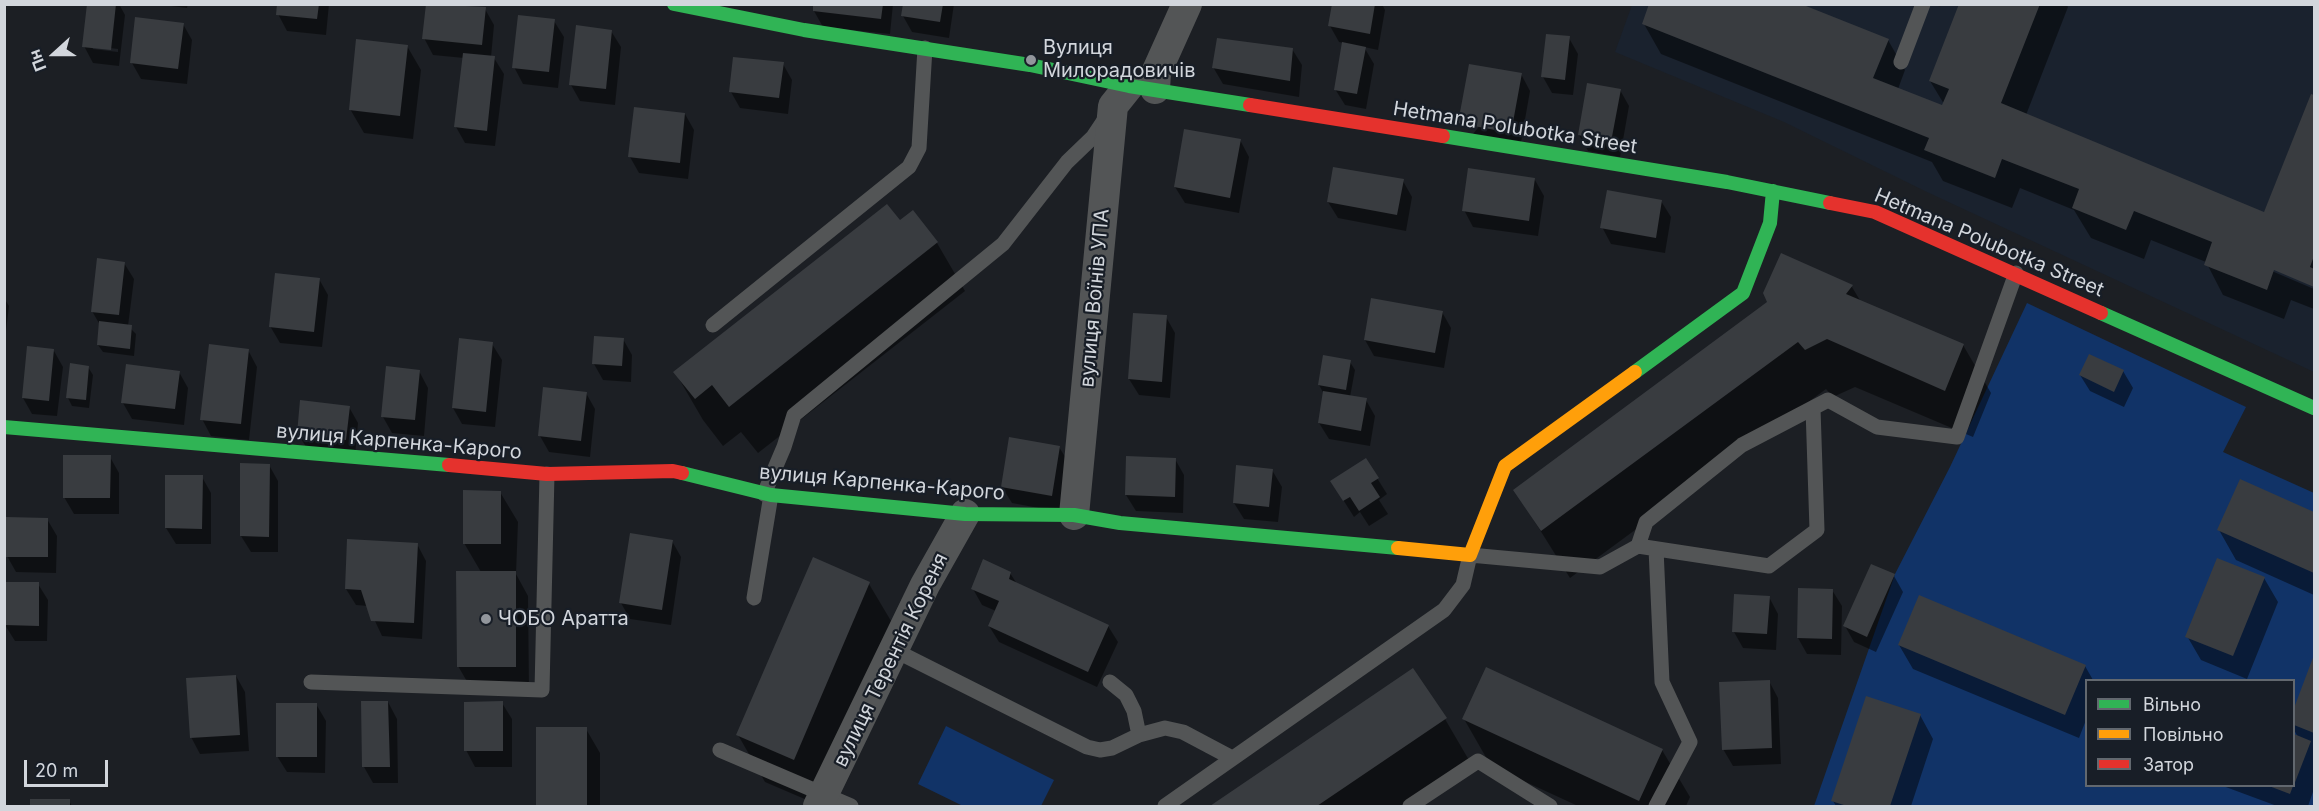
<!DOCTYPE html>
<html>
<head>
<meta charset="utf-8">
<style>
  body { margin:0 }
  #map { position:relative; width:2319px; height:811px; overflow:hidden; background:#1c1f24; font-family:Inter,sans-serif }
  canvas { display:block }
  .frame { position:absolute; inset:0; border:6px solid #d2d6dc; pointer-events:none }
  .legend { position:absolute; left:2085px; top:679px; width:210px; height:108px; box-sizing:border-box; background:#181e27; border:2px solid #62686f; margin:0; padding:8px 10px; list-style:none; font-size:18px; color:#d2d6dc }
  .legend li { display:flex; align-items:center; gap:12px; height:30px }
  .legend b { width:30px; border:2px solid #62686f }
  .north { position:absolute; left:24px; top:24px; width:60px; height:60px; -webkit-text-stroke:4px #181e27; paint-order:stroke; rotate:249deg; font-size:16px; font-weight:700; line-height:24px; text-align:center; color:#d2d6dc }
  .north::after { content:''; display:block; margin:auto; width:21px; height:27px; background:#d2d6dc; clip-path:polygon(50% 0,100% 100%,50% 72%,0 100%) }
  .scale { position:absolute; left:24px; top:760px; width:84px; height:27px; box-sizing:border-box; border:3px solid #d2d6dc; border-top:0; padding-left:8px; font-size:18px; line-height:21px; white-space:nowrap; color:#d2d6dc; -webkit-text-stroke:4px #181e27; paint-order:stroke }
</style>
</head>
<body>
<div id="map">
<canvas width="2319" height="811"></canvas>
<div class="frame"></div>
<ul class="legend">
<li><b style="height:8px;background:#30b455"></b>Вільно</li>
<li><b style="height:8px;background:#ff9f0a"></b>Повільно</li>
<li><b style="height:8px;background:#e5322d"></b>Затор</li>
</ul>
<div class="north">Пн</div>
<div class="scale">20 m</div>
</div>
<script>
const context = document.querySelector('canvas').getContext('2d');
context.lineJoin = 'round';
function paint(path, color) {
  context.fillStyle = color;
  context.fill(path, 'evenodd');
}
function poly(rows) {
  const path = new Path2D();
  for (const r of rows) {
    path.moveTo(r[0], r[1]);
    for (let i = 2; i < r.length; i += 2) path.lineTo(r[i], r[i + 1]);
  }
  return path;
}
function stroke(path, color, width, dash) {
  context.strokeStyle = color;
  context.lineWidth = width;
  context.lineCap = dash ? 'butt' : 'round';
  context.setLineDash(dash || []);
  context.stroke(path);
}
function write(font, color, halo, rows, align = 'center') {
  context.font = font + ' Inter,sans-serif';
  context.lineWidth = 4.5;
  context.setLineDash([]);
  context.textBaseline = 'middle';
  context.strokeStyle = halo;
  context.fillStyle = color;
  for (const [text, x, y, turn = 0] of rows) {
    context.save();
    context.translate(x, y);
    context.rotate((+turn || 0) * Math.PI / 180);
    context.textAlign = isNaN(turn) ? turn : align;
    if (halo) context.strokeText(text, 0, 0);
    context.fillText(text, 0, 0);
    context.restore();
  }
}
paint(poly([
  [1934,4,1940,7,1942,4,2314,5,2314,372,1927,192,1784,122,1615,52,1632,5]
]), '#1a222e');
paint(poly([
  [2027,303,2246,407,2223,452,2314,493,2314,806,1814,806,1895,574,1950,467],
  [2086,680,2294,680,2294,786,2086,786],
  [946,726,1054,780,1041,806,963,806,918,784]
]), '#113367');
paint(poly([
  [89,4,119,4,125,15,119,66,93,63,84,46],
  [93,46,118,49,118,52,93,49],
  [155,4,188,4,187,8],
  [279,4,329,4,326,35,287,31,278,14],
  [428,4,485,9,494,25,491,57,494,58,504,74,495,146,465,143,456,127,464,58,433,55,424,38],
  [815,4,893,4,890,34,823,27,814,11],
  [904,4,954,4,949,38,912,32,903,16],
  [1334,4,1382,4,1385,10,1378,50,1364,47,1374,64,1366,109,1345,105,1335,89,1344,43,1339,42,1330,26],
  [1960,4,2066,4,2068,7,2026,115,2264,213,2312,96,2314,97,2314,286,2268,266,2267,269,2314,289,2314,309,2291,300,2284,319,2223,295,2206,262,2151,240,2144,259,2091,238,2074,210,2020,188,2012,208,1943,181,1932,162,1661,54,1644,24,1888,40,1905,70,1898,89,1943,107,1944,104,1930,81],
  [554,21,564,37,558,88,523,84,514,67],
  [183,24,192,40,187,84,141,79,132,63],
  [611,31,621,47,615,105,580,101,571,85],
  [1569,38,1578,54,1573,95,1552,93,1543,77],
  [407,46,421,70,413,139,364,133,350,109],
  [1292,49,1302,65,1299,97,1223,84,1213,67],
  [783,64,792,80,788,114,740,108,731,92],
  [1521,74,1530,91,1520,148,1469,139],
  [1620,90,1629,106,1620,157,1588,151,1579,135],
  [685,114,694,130,688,179,639,173,630,157],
  [1240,140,1249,157,1239,213,1185,203,1175,187],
  [1535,180,1544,196,1538,236,1473,227,1464,210],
  [1403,181,1412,197,1406,231,1338,218,1328,202],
  [1661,201,1671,217,1665,253,1611,244,1602,227],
  [913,212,937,243,965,291,758,453,741,432,723,446,703,420,675,372],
  [1782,255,1852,287,1861,302,1963,345,1991,393,1973,437,1855,387,1833,397,1826,389,1570,578,1515,490,1769,302],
  [124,263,134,279,128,326,136,334,134,356,103,352,98,345,100,325,92,311],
  [319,279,328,295,322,347,280,343,270,326],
  [4,298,9,306,4,347],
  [1442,312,1451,328,1444,368,1374,356,1365,340],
  [1166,317,1175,333,1170,398,1139,395,1129,379],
  [623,339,632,355,631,382,603,380,594,364],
  [492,344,502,360,495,427,462,424,453,408],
  [248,350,257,367,249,440,211,436,202,419],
  [54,351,63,367,57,416,32,414,23,398],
  [1350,362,1355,370,1350,397,1366,400,1375,416,1370,446,1329,439,1319,423,1324,394,1319,385],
  [88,367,93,375,89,408,72,406,68,398],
  [419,371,428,388,424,436,392,433,383,417],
  [2123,371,2133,388,2124,407,2090,391,2080,375],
  [179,372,188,388,184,425,132,419,123,403],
  [586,393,595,409,590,457,549,452,540,436],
  [349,407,358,423,355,456,308,450,298,434],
  [1059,447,1069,463,1060,512,1012,503,1002,487],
  [110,457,119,473,119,514,74,514,64,497],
  [1175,459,1184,475,1183,513,1136,511,1126,495],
  [269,465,278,481,278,552,251,552,241,536],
  [1272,470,1282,487,1278,522,1244,519,1234,503],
  [202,477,211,493,211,544,176,544,166,528],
  [1377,478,1387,494,1379,500,1388,514,1369,526,1360,512,1354,517,1342,498],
  [2240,481,2314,513,2314,595,2236,560,2219,530],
  [500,492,518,522,516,574,528,596,529,690,472,690,458,666,481,572,464,543],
  [47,519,57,536,56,573,16,572,7,556],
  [672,541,681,557,671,625,630,619,621,603],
  [417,544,426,561,422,639,382,636,368,606,356,605,346,589],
  [1010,573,1017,584,1108,626,1118,642,1097,687,999,642,989,626,996,611,982,605,973,589],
  [1894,576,1903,592,1876,652,1854,642,1845,626],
  [2264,578,2278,602,2247,679,2201,660,2187,636],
  [38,584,48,600,47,641,15,641,5,625],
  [869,584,897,631,821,806,765,782,738,735],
  [1832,590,1842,606,1841,655,1807,654,1798,638],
  [1769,597,1778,614,1776,650,1743,648,1734,632],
  [1899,645,2085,666,2093,680,2086,680,2086,720,2079,738,1913,669],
  [2314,659,2314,789,2308,806,2277,806,2223,786,2294,786,2294,736,2298,737,2294,730,2294,713],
  [1412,670,1445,719,1473,767,1414,806,1213,806],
  [236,676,245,692,249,751,200,754,191,737],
  [1769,681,1778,698,1781,764,1733,766,1723,749],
  [388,702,397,719,398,783,373,783,364,767],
  [502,703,512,719,512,767,475,767,466,750],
  [316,704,326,721,325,773,287,772,277,756],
  [1920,715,1933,739,1911,806,1836,806,1833,801],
  [1464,719,1662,750,1690,797,1686,806,1578,806,1491,766],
  [586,729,600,753,600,806,539,806],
  [31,800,69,801,72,806,31,806]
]), '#0007');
paint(poly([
  [87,4,116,4,111,50,82,47],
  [277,4,319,4,317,19,276,15],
  [426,4,486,7,482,45,422,39],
  [813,4,883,4,881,19,813,11],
  [903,4,943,4,940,22,901,16],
  [1332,4,1375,4,1370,34,1328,26],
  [1649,4,1801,4,1889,39,1873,78,1942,105,1949,89,1929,81,1959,4,2040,4,2001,103,2264,212,2311,94,2314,95,2314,256,2310,267,2314,269,2314,287,2274,270,2267,290,2204,265,2212,242,2134,211,2126,230,2072,208,2079,189,2002,159,1995,178,1924,150,1929,138,1642,24],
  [518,15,555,19,549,72,512,68],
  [135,17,184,23,178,69,130,63],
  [576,25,612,30,606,89,569,85],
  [1546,34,1570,36,1565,80,1541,77],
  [1217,38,1293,48,1290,81,1212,68],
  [356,39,408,45,400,116,349,110],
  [1342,42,1366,47,1357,94,1334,90],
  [463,53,495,56,487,131,454,127],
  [733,57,784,62,779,98,729,92],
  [1469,64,1522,73,1511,133,1458,123],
  [1587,83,1621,89,1611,142,1578,135],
  [634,107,685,113,680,163,628,157],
  [1184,129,1241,139,1230,198,1174,187],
  [1333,167,1404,179,1397,215,1327,202],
  [1468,168,1535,178,1529,221,1462,211],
  [1607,190,1662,200,1656,238,1600,228],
  [887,204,900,220,913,210,938,242,729,407,712,385,695,399,673,372],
  [1781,253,1853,285,1846,294,1964,344,1945,391,1827,339,1805,350,1798,342,1541,531,1513,490,1767,302,1763,293],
  [97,258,125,262,119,315,91,312],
  [275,273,320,278,314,332,269,327],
  [1371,298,1443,311,1435,353,1364,340],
  [1133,313,1167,315,1162,382,1128,379],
  [99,321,132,325,130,349,97,345],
  [594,336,624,338,622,366,592,364],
  [459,338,493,342,486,412,452,408],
  [209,344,249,349,241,424,200,420],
  [27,346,54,349,49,401,22,398],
  [2089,354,2124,370,2114,392,2079,375],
  [1323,355,1351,360,1346,390,1318,385],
  [70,363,89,366,86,400,66,398],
  [126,364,180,371,175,409,121,403],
  [386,366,420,370,415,420,381,417],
  [543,387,587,392,581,441,538,436],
  [1323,391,1367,398,1361,431,1318,423],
  [300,400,350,406,346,440,297,434],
  [1009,437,1060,446,1052,496,1001,487],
  [63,455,111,455,110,498,63,498],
  [1126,456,1176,458,1175,497,1125,495],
  [1366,458,1379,478,1371,483,1380,497,1359,511,1350,497,1343,501,1330,481],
  [240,463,270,464,269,537,240,536],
  [1236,465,1273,469,1269,507,1233,503],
  [165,475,203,475,202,529,165,528],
  [2240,479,2314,512,2314,573,2217,530],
  [463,490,501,491,501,544,463,544],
  [6,517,48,518,48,557,5,557],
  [630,533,673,540,662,610,619,603],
  [347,539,418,543,414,623,371,621,361,590,345,589],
  [813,557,870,582,794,760,736,735],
  [2217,558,2265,577,2233,656,2185,637],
  [983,559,1011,572,1009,579,1109,625,1088,672,988,626,999,601,971,589],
  [1871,564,1895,574,1867,637,1843,626],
  [456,571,516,571,516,667,457,667],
  [5,582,39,582,39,626,5,625],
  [1798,588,1833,589,1832,639,1797,638],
  [1734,594,1770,596,1767,634,1732,632],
  [1919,595,2086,665,2065,715,1898,645],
  [2314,655,2314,733,2294,725,2294,708],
  [1486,667,1663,749,1639,801,1462,719],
  [1413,668,1447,718,1317,806,1210,806],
  [236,675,240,735,190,738,186,678],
  [1770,680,1772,748,1722,750,1719,682],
  [1866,696,1921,714,1890,806,1847,806,1831,801],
  [361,701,388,701,390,767,362,767],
  [503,701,503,751,464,751,464,702],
  [276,703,317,703,317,757,276,757],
  [536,727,587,727,587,805,536,805],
  [2294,734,2311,741,2294,785],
  [2269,786,2293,786,2290,794],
  [30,799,70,799,70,806,30,806]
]), '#393c40');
stroke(poly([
  [1901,62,1923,4],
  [713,325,909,167,919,148,925,48],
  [764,494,784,447,794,415,1003,244,1067,162,1093,137,1107,116],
  [1638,546,1769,566,1817,530,1813,408],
  [754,598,771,495],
  [894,650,1087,747,1100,750,1112,748,1139,735,1165,728,1183,732,1232,758],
  [311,682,542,690,547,474],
  [1110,682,1126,695,1134,711,1139,735],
  [720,750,851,806],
  [1165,806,1444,610,1463,585,1470,555,1600,567,1638,546,1646,522,1742,445,1828,400,1877,427,1957,437,2016,273],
  [1410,806,1478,761,1550,806],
  [1656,806,1690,742,1662,682,1656,549]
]), '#535556', 15);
stroke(poly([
  [1155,89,1156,73,1187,4],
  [1074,515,1113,106,1129,86],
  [818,806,925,585,965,514]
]), '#535556', 30);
stroke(poly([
  [674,4,804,30,1030,65,1129,86,1250,105],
  [1443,136,1727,182,1830,203],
  [2101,313,2314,408],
  [1635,372,1743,293,1770,223,1773,191],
  [4,427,449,465],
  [682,473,771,495,965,514,1074,515,1120,523,1398,548]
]), '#30b455', 14);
stroke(poly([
  [1398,548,1470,555,1505,466,1635,372]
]), '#ff9f0a', 14);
stroke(poly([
  [1250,105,1443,136],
  [1830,203,1875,212,2101,313],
  [449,465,547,474,673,471,682,473]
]), '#e5322d', 14);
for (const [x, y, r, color] of [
  [1031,60,6,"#92969c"],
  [486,619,6,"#92969c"]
]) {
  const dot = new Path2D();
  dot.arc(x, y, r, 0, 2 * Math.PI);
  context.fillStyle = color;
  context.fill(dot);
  stroke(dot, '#181e27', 2);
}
write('20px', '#d2d6dc', '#181e27', [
  ["Вулиця",1043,48],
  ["Милорадовичів",1043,71],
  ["ЧОБО Аратта",498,619]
], 'left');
write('20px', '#d2d6dc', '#181e27', [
  ["Hetmana Polubotka Street",1515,128,9],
  ["Hetmana Polubotka Street",1989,243,23],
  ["вулиця Воїнів УПА",1095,298,-85],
  ["вулиця Карпенка-Карого",399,442,5],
  ["вулиця Карпенка-Карого",882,483,5],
  ["вулиця Терентія Кореня",891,660,-64]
]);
</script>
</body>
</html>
